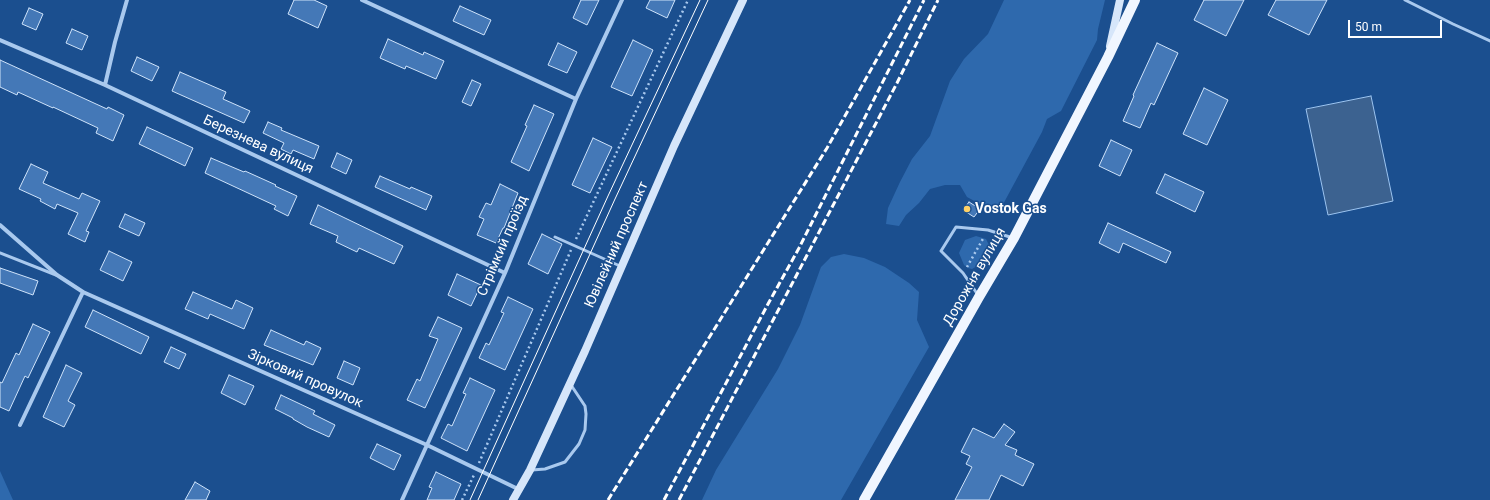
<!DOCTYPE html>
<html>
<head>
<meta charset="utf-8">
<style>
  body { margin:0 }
  #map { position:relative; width:1490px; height:500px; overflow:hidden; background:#1b4f8f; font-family:Roboto,sans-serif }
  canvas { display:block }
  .scale { position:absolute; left:1348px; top:20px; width:94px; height:18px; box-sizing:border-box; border:2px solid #fff; border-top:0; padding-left:5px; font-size:12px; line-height:14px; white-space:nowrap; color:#fff; -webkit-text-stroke:3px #1b4f8f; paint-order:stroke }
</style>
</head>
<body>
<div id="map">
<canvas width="1490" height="500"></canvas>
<div class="scale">50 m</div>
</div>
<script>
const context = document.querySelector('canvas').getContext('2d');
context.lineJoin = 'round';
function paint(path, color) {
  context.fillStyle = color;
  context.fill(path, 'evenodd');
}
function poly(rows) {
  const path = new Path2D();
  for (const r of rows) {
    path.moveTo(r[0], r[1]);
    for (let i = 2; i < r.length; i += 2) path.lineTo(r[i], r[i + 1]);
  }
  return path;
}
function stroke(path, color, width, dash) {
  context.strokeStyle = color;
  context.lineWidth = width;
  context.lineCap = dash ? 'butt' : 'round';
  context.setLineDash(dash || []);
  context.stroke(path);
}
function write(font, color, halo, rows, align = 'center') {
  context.font = font + ' Roboto,sans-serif';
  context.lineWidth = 3;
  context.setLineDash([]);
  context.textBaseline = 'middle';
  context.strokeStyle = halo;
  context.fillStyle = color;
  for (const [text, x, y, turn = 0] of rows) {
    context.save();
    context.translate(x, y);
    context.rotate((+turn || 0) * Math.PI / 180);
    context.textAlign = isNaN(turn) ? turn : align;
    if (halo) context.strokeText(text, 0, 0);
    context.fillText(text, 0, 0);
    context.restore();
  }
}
paint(poly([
  [1004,0,1105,0,1098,29,1097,40,1061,111,1047,119,1042,132,1001,208,980,204,967,197,960,185,945,185,930,189,919,203,906,215,899,226,886,224,888,208,900,182,912,159,930,136,950,81,964,59,988,34],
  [976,236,986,239,989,245,977,266,972,269,968,268,964,265,959,253,965,240],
  [844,254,864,258,885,267,909,283,919,292,917,320,929,347,841,500,702,500,716,470,778,369,800,325,821,267,831,257],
  [0,471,13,500,0,500]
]), '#2e69ad');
const water = poly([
  [1371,96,1393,201,1328,215,1306,109,1371,96]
]);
paint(water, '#3c6290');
stroke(water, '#9cc4f0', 1);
const building = poly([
  [294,0,314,0,327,6,318,28,288,14,294,0],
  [581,0,599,0,587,25,573,18,581,0],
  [650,0,675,0,667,18,646,8,650,0],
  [1204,0,1244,0,1226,36,1194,20,1204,0],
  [1276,0,1327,0,1309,35,1268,15,1276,0],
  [460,6,491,20,484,35,453,21,460,6],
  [29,8,43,14,36,30,22,24,29,8],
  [72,29,88,36,82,50,66,43,72,29],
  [388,39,423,55,424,52,444,61,436,79,406,66,405,69,380,58,388,39],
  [633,40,653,50,632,96,611,87,633,40],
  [558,43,577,52,567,73,548,65,558,43],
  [1157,43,1178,53,1154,105,1151,103,1140,128,1123,121,1134,96,1133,95,1157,43],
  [137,57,159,67,152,81,131,71,137,57],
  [0,60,107,109,108,107,124,115,113,141,96,133,98,128,53,107,53,108,18,92,17,95,0,87,0,60],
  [180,72,226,92,223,99,250,111,244,123,172,91,180,72],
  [472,80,481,84,471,106,462,102,472,80],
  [1204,88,1228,100,1207,145,1183,134,1204,88],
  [534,105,554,114,529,171,511,162,527,126,525,125,534,105],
  [268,122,282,128,281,130,319,146,314,159,293,150,291,154,281,149,284,143,263,133,268,122],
  [147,127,193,148,185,166,139,144,147,127],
  [593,138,612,147,590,193,572,185,593,138],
  [1111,140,1132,150,1120,176,1099,166,1111,140],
  [337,153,352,160,346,174,331,167,337,153],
  [211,158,244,172,245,171,276,185,275,186,297,196,288,216,274,209,276,206,205,173,211,158],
  [31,164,48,172,43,183,79,199,82,193,100,201,86,231,89,232,85,242,68,234,78,213,57,204,55,209,40,201,41,199,19,189,31,164],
  [1165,174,1204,192,1195,212,1156,193,1165,174],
  [380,176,410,189,411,187,432,196,426,210,375,187,380,176],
  [500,184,518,193,504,228,503,228,496,243,477,235,484,219,479,217,486,203,491,205,500,184],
  [969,202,980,209,974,217,963,210,969,202],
  [318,205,403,246,394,264,359,248,357,252,336,242,338,236,310,224,318,205],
  [125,214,145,223,139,236,119,227,125,214],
  [1108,223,1171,252,1166,263,1123,243,1119,253,1099,243,1108,223],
  [542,234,562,244,548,274,528,264,542,234],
  [109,251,132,262,123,281,100,270,109,251],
  [0,268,38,281,33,295,0,283,0,268],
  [457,274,481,285,471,306,448,295,457,274],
  [193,292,232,309,236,300,253,308,244,329,210,314,208,319,185,309,193,292],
  [508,297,533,309,505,370,479,358,486,343,489,345,504,313,501,312,508,297],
  [93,310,149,337,141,354,85,327,93,310],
  [438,317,462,328,425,408,407,400,417,379,420,381,438,339,429,336,438,317],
  [33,324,50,332,28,378,25,376,9,411,0,407,0,382,2,383,16,353,19,355,33,324],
  [271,330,304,345,306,341,321,348,313,365,264,345,271,330],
  [171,347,186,354,179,369,164,362,171,347],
  [344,361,360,368,353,385,337,378,344,361],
  [66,365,82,373,68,401,75,405,64,427,43,417,66,365],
  [229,375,254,386,245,405,221,393,229,375],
  [470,378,495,390,467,451,441,438,448,424,452,426,466,394,463,393,470,378],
  [281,395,315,411,313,414,335,425,329,437,307,427,293,419,293,418,275,409,281,395],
  [1004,424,1015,432,1005,445,1017,450,1015,455,1034,464,1023,486,1001,475,989,500,955,500,972,467,966,464,970,456,961,452,973,428,994,438,1004,424],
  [377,444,401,455,394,470,370,458,377,444],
  [436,472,461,484,454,500,427,500,432,488,429,487,436,472],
  [195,482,210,491,206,500,185,500,195,482]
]);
paint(building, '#4478b7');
stroke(building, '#cfe3fa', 1);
stroke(poly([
  [576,239,688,0],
  [967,267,984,237],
  [479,463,571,250],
  [462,500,474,475]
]), '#a9c9ee', 2.5, [2, 3]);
stroke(poly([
  [1405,0,1453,24,1490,41],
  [555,237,620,266],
  [0,253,56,275],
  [978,295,963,273,941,251,956,227,988,230,1013,238],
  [532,470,545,469,565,462,579,444,585,430,586,414,585,406,571,385]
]), '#a9c9ee', 3);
stroke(poly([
  [362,0,576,99],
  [0,40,105,85,505,273],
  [105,85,115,42,127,0],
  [0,225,57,275,83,292],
  [20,425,83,292,427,445,518,489],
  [402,500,505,273,576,99,622,0]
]), '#a9c9ee', 4);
stroke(poly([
  [1110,46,1120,0],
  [513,500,530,470,585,351,674,146,743,0]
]), '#d6e6fa', 8);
stroke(poly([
  [864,500,979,297,1014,238,1108,57,1135,0]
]), '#f0f6ff', 10);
stroke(poly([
  [470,500,608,196,700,0],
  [478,500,615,199,708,0]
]), '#fff', 1);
stroke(poly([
  [608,500,827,148,910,0],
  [664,500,768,304,799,248,924,0],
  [679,500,897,83,938,0]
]), '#fff', 3, [7, 3]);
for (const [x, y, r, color] of [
  [967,209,4,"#ffd166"]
]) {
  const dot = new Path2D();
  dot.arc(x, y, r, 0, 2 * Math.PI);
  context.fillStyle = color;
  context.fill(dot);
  stroke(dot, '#1b4f8f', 1.5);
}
write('14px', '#fff', '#1b4f8f', [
  ["Березнева вулиця",258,145,25],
  ["Ювілейний проспект",617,245,-66],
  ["Стрімкий проїзд",503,246,-67],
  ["Дорожня вулиця",975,277,-60],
  ["Зірковий провулок",305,379,24]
]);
write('bold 14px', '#fff', '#1b4f8f', [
  ["Vostok Gas",975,209]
], 'left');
</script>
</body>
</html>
